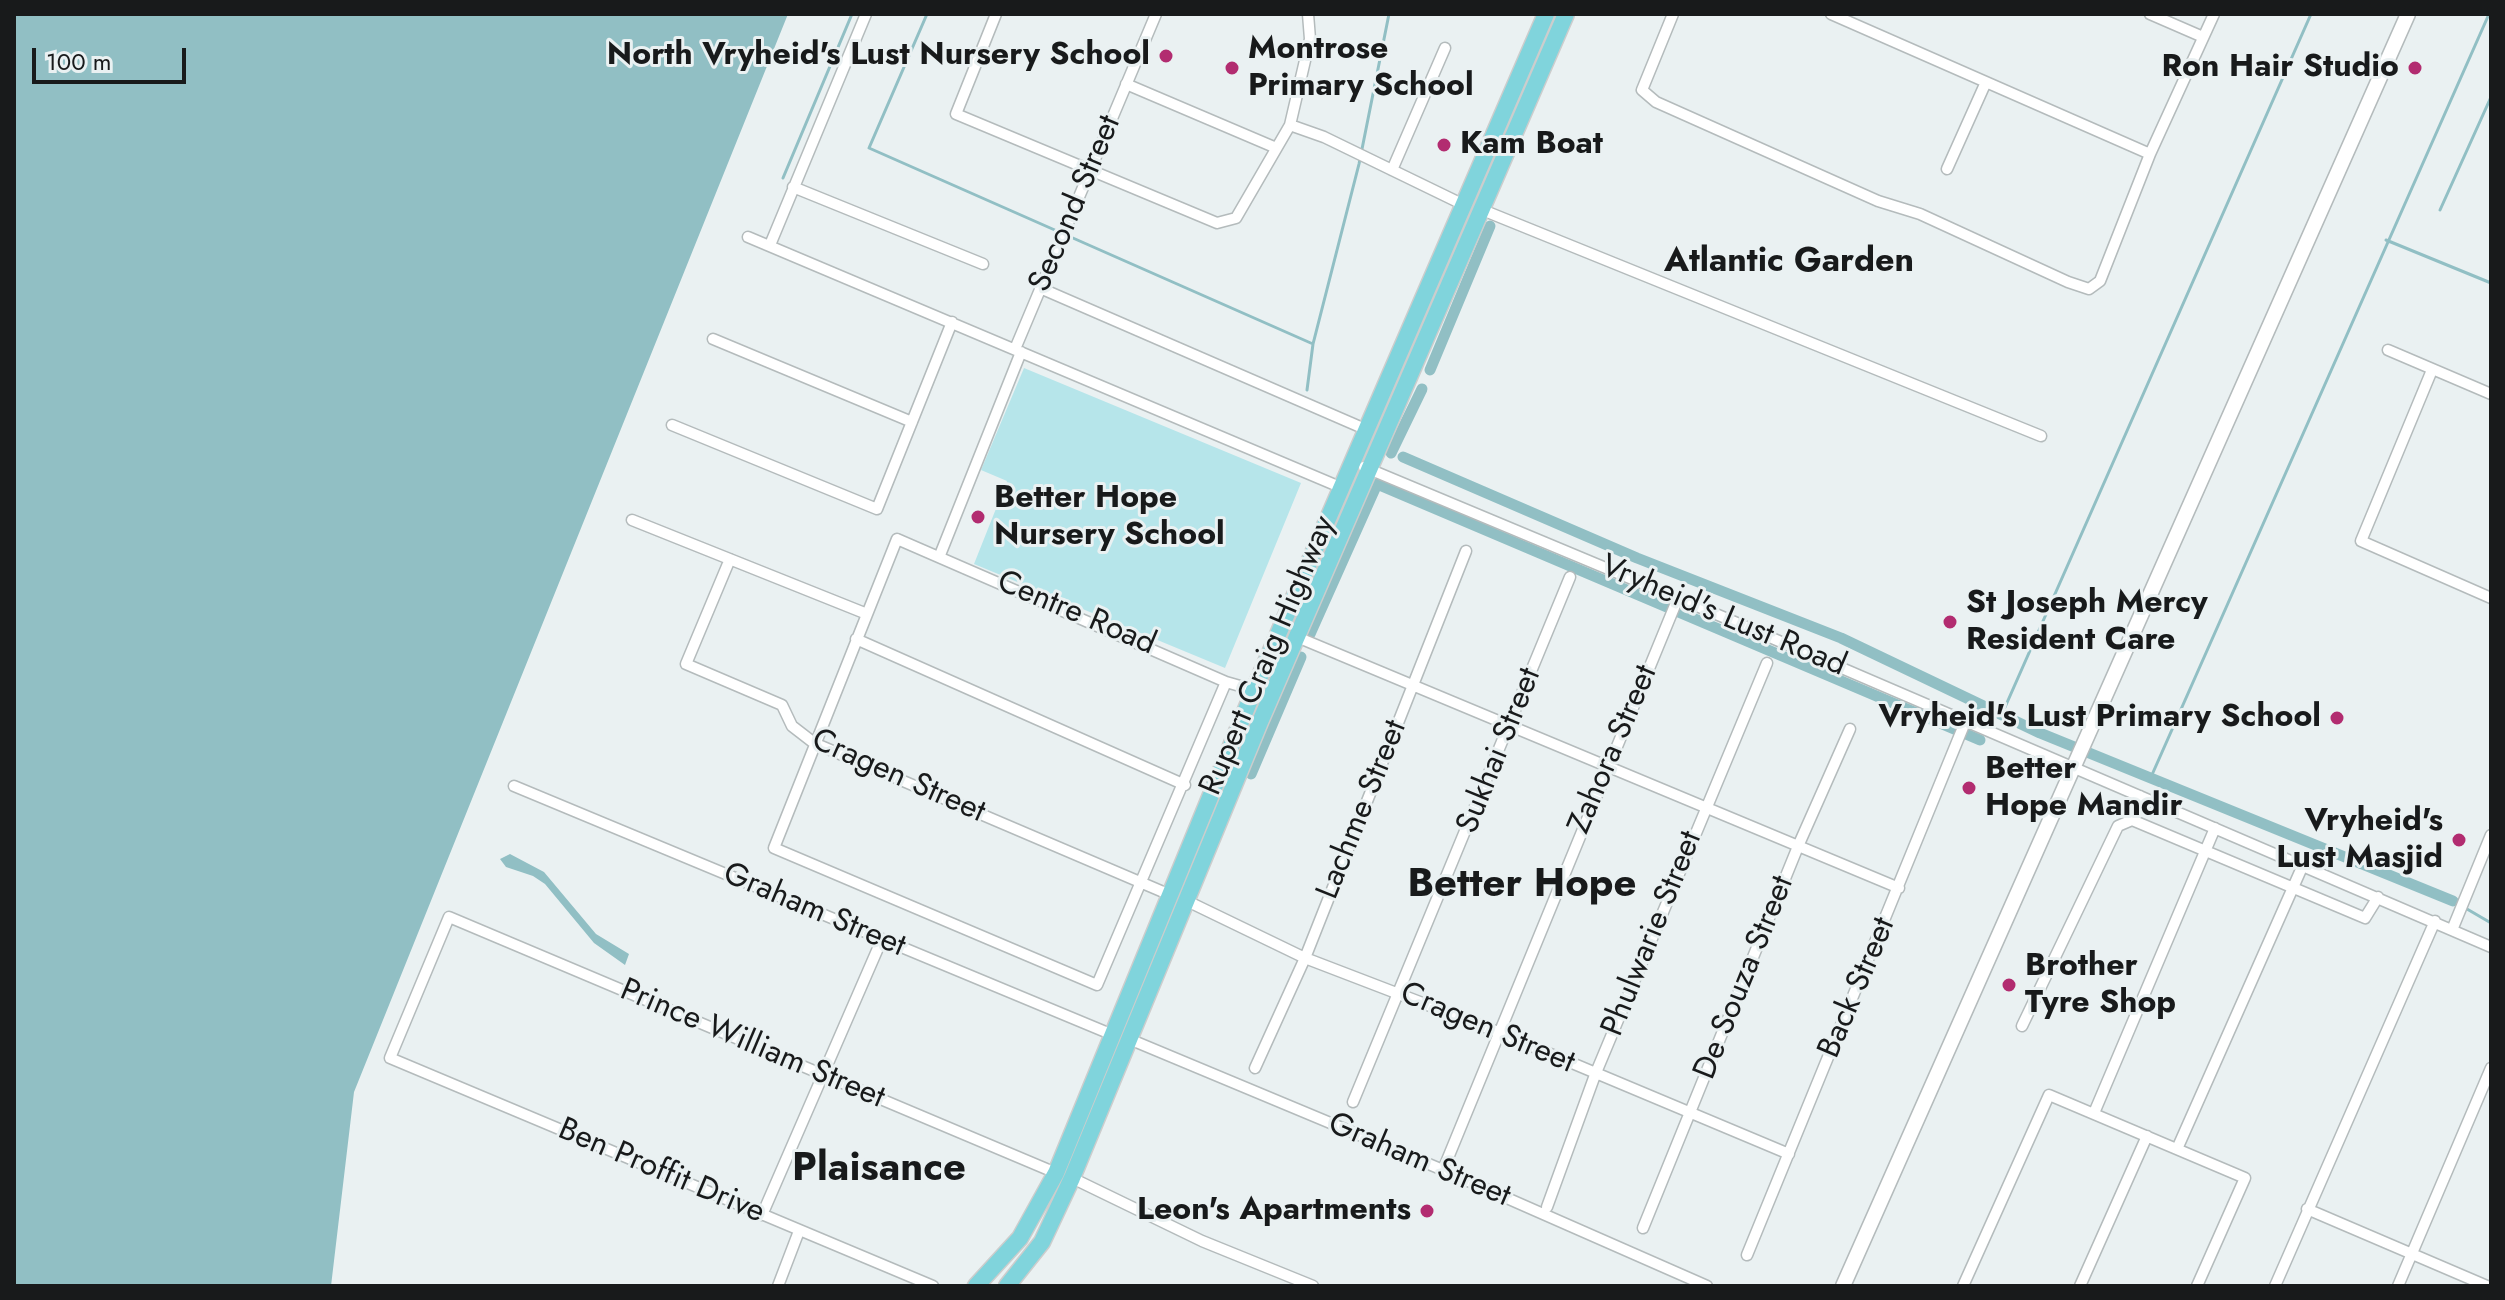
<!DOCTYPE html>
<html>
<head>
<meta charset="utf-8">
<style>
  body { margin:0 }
  #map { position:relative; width:2505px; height:1300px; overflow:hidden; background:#eaf1f2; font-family:Jost,sans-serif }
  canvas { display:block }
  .frame { position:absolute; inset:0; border:16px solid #181a1b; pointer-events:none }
  .scale { position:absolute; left:32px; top:48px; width:154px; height:36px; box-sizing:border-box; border:4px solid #181a1b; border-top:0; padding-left:10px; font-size:24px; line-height:28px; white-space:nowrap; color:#181a1b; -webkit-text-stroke:6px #eaf1f2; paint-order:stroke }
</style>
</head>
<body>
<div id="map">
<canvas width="2505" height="1300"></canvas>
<div class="frame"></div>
<div class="scale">100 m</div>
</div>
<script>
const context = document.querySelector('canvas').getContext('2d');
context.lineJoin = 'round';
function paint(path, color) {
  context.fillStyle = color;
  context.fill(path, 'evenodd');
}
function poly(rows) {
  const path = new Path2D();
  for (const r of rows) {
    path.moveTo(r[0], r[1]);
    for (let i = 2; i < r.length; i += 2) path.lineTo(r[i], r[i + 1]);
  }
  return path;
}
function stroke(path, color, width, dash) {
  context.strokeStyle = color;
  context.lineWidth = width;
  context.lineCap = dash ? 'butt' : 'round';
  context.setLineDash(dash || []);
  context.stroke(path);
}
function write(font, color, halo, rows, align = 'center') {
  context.font = font + ' Jost,sans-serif';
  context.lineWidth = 6;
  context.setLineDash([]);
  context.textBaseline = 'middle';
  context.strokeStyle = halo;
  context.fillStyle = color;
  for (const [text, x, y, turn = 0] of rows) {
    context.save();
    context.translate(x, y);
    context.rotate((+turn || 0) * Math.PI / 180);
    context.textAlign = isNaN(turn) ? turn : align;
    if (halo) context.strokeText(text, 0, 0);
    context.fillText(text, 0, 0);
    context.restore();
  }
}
paint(poly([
  [1024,368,1301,483,1225,668,974,564,1007,481,981,470]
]), '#b6e5ea');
paint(poly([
  [14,14,788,14,354,1092,331,1286,14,1286],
  [510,854,544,872,596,934,629,954,625,965,594,943,545,884,533,876,506,867,500,859]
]), '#91bfc4');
stroke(poly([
  [927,14,869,148,1313,344,1359,164,1389,14],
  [783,178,852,14],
  [2440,210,2491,97],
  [2386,240,2491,283],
  [1307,390,1313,344],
  [2002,714,2311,14],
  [2151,777,2489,14],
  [2467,909,2491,923]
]), '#91bfc4', 3);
stroke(poly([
  [1430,370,1490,226],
  [1391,453,1422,389],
  [1403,457,1637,558,1841,638,2040,733,2453,901],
  [1310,634,1377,484,1980,740],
  [1251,774,1301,657]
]), '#91bfc4', 11);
const minor = poly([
  [996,14,956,114,1217,223,1236,218,1290,125,1310,39,1308,14],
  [1673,14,1642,90,1656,102,1878,201,1920,214,2068,282,2089,289,2100,281,2150,154,2214,14],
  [1831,14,2150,154],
  [2150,14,2203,37],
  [1126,84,1274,147],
  [1290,125,1324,137,1462,204],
  [1947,169,1986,82],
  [1392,170,1445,48],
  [793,187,983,264],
  [1480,209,2041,436],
  [748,237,1340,487],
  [770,245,866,14],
  [1040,288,1365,429],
  [713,339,912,422],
  [1015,349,1156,14],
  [2388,350,2491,394],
  [2432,370,2361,541,2491,598],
  [672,425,877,509,952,322],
  [1364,467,1723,617,2491,947],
  [632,520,867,614],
  [940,555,1021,352],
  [730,559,686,664,782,705,792,726,814,743,1168,894],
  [1297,637,1899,888],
  [856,639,1185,785],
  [1226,682,1097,985,774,848,897,539,1226,682,1254,690],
  [514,786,1113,1035],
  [2132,820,2365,918,2378,897],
  [1187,901,1305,958,1498,1032,1789,1154],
  [2452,930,2491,835],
  [2022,1026,2118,826,2132,820,2140,796],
  [1129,1039,1443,1170,1707,1286],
  [1255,1068,1305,958,1466,551],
  [1353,1102,1570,577],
  [2094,1113,2215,828],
  [2177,1149,2303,865],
  [1443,1170,1678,598],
  [1072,1178,1202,1241,1313,1286],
  [1547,1207,1595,1075,1767,663],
  [2307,1209,2487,1286],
  [762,1215,882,939],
  [1643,1228,1799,844,1850,729],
  [1747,1255,1966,720],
  [778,1286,799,1231],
  [933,1286,390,1058,449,917,1056,1173],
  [1963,1286,2049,1095,2245,1178,2197,1286],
  [2080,1286,2147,1136],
  [2275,1286,2435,921],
  [2398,1286,2491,1068]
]);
const secondary = poly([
  [1843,1286,2408,14]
]);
const primary = poly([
  [976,1286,1020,1238,1056,1173,1254,690,1546,14],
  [1007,1286,1042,1242,1072,1178,1260,722,1566,14]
]);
stroke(minor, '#b4bbbc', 13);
stroke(secondary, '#b4bbbc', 17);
stroke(primary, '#cccdcd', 19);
stroke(minor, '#fff', 10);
stroke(secondary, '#fff', 14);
stroke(primary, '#80d4dc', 16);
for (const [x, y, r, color] of [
  [1166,56,8,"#b22c70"],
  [1232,68,8,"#b22c70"],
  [2415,68,8,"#b22c70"],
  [1444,145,8,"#b22c70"],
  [978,517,8,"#b22c70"],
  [1950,622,8,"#b22c70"],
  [2337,718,8,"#b22c70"],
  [1969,788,8,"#b22c70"],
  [2459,840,8,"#b22c70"],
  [2009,985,8,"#b22c70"],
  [1427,1211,8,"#b22c70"]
]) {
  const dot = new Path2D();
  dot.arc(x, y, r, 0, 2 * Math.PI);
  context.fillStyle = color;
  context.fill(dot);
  stroke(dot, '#eaf1f2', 3);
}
write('bold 32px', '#181a1b', '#eaf1f2', [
  ["Montrose",1248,50],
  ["Primary School",1248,87],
  ["North Vryheid's Lust Nursery School",1150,56,"right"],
  ["Ron Hair Studio",2399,68,"right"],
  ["Kam Boat",1460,145],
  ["Better Hope",994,499],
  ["Nursery School",994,536],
  ["St Joseph Mercy",1966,604],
  ["Resident Care",1966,641],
  ["Vryheid's Lust Primary School",2321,718,"right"],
  ["Better",1985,770],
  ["Hope Mandir",1985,807],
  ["Vryheid's",2443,822,"right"],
  ["Lust Masjid",2443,859,"right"],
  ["Brother",2025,967],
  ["Tyre Shop",2025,1004],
  ["Leon's Apartments",1411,1211,"right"]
], 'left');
write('32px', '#181a1b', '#eaf1f2', [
  ["Second Street",1076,204,-67],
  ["Centre Road",1076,614,23],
  ["Vryheid's Lust Road",1723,617,23],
  ["Rupert Craig Highway",1269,656,-67],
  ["Zahora Street",1614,750,-67],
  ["Sukhai Street",1500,751,-68],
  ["Cragen Street",898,777,24],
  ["Lachme Street",1363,810,-68],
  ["Graham Street",814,911,23],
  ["Phulwarie Street",1653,934,-68],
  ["De Souza Street",1745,978,-68],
  ["Back Street",1858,988,-67],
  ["Cragen Street",1487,1029,23],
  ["Prince William Street",752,1045,23],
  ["Graham Street",1419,1161,23],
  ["Ben Proffit Drive",661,1172,23]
]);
write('bold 34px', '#181a1b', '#eaf1f2', [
  ["Atlantic Garden",1789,263]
]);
write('bold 40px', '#181a1b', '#eaf1f2', [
  ["Better Hope",1522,886],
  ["Plaisance",879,1170]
]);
</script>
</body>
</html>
